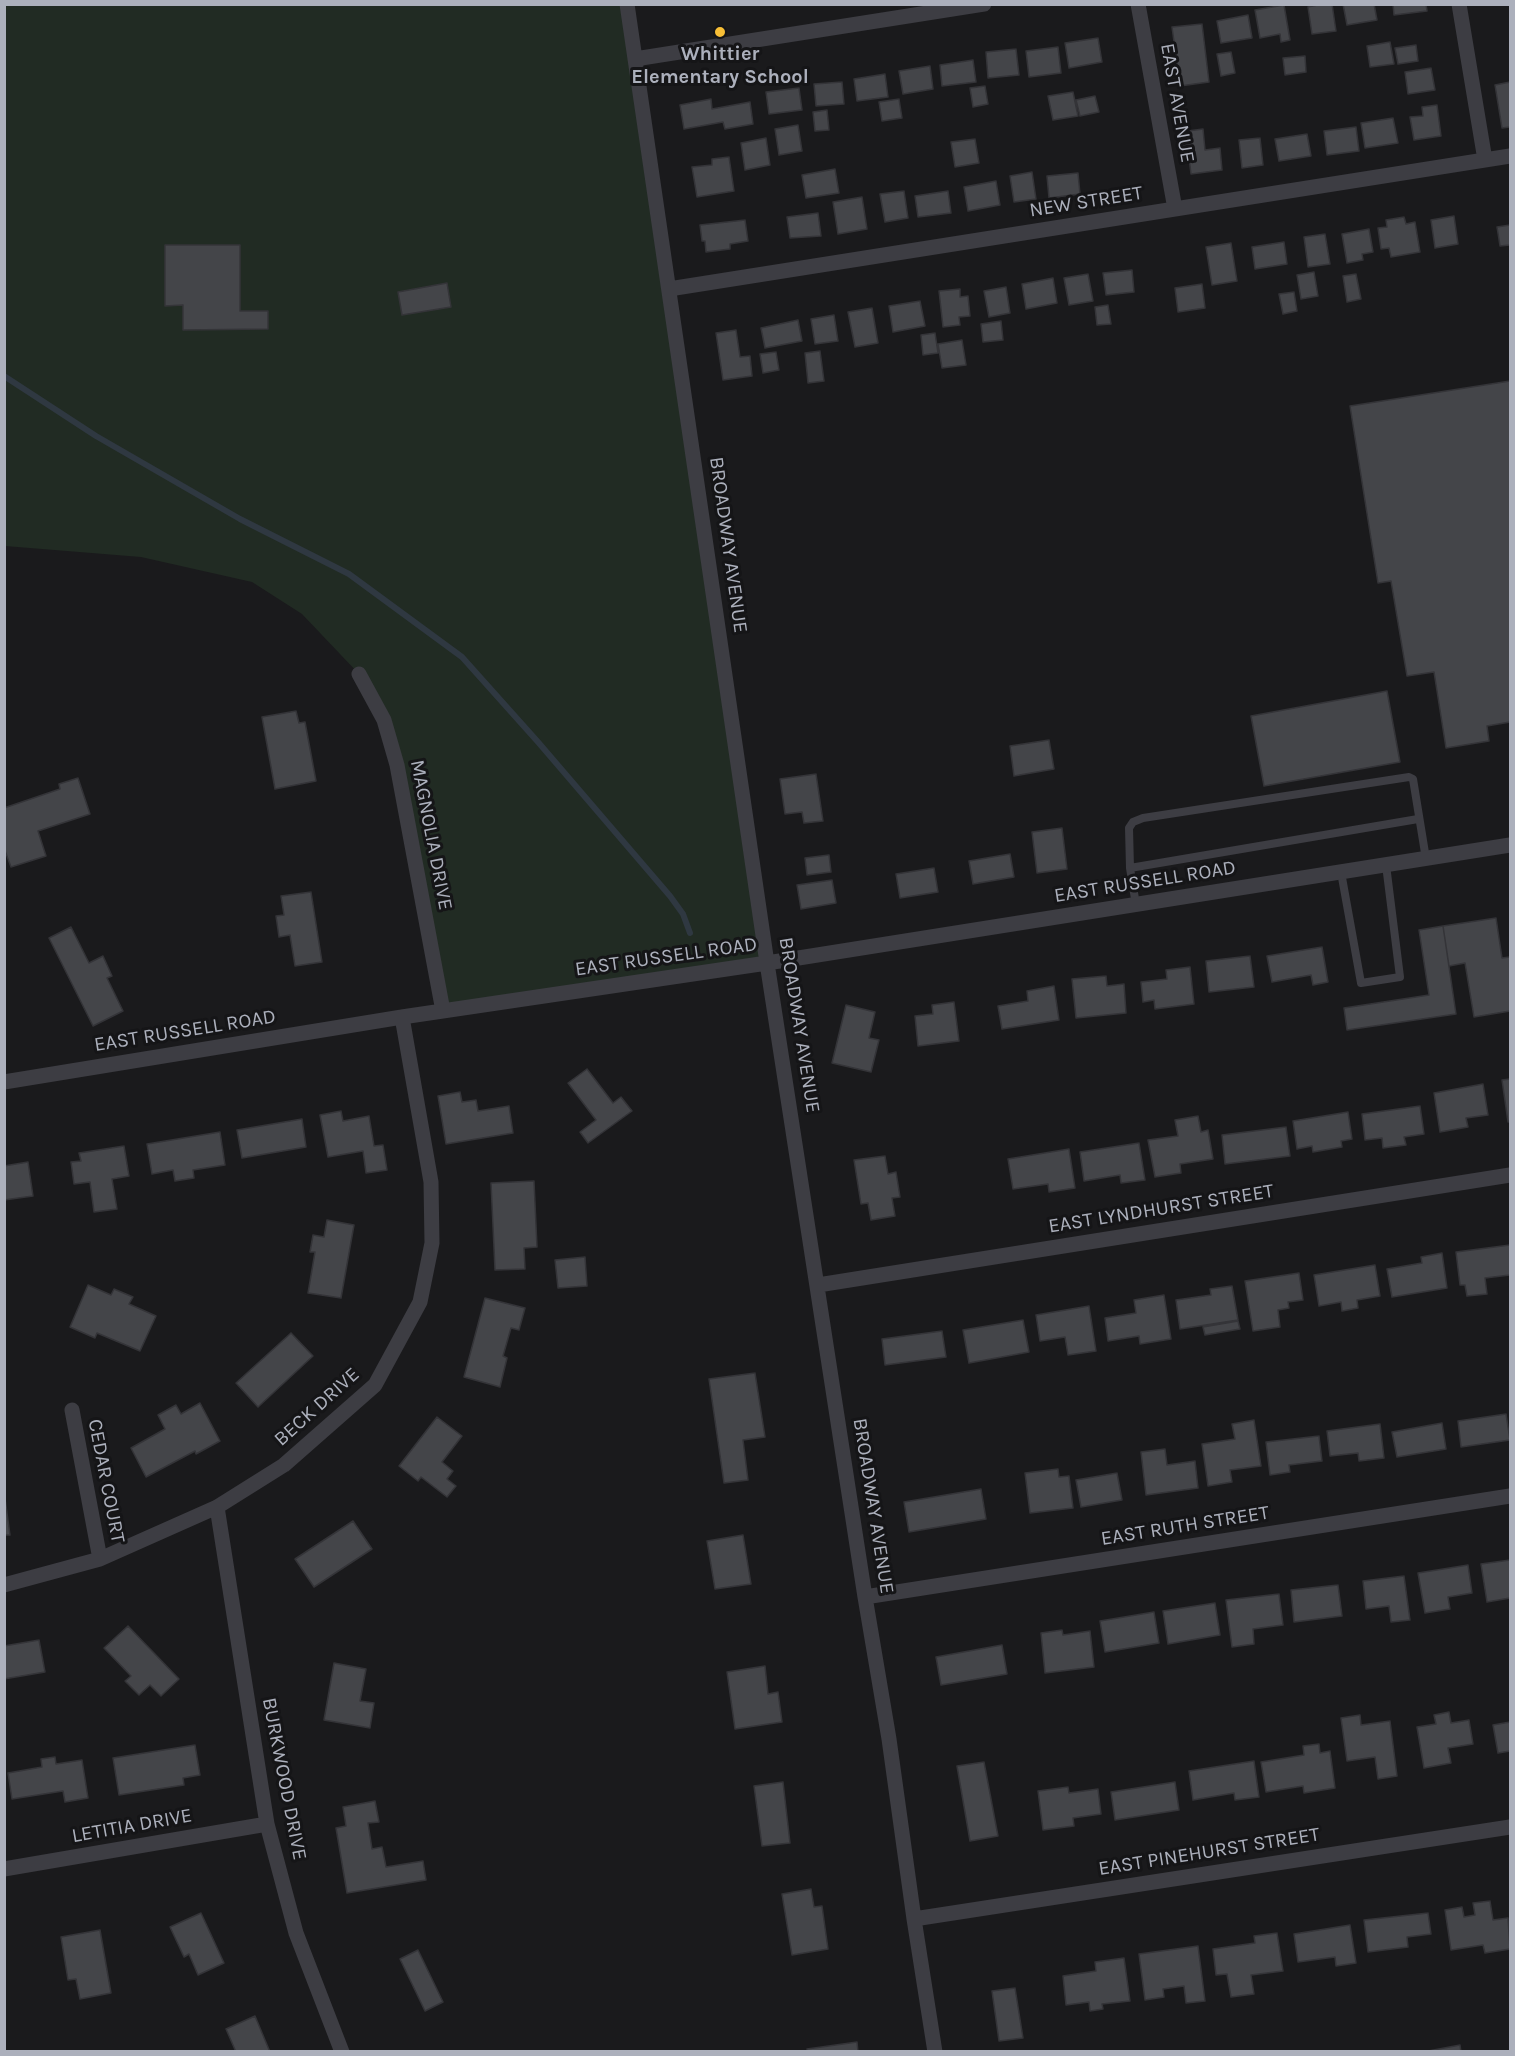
<!DOCTYPE html>
<html>
<head>
<meta charset="utf-8">
<style>
  body { margin:0 }
  #map { position:relative; width:1515px; height:2056px; overflow:hidden; background:#1a1a1c; font-family:Karla,sans-serif }
  canvas { display:block }
  .frame { position:absolute; inset:0; border:6px solid #acb0bc; pointer-events:none }
</style>
</head>
<body>
<div id="map">
<canvas width="1515" height="2056"></canvas>
<div class="frame"></div>
</div>
<script>
const context = document.querySelector('canvas').getContext('2d');
context.lineJoin = 'round';
function paint(path, color) {
  context.fillStyle = color;
  context.fill(path, 'evenodd');
}
function poly(rows) {
  const path = new Path2D();
  for (const r of rows) {
    path.moveTo(r[0], r[1]);
    for (let i = 2; i < r.length; i += 2) path.lineTo(r[i], r[i + 1]);
  }
  return path;
}
function stroke(path, color, width, dash) {
  context.strokeStyle = color;
  context.lineWidth = width;
  context.lineCap = dash ? 'butt' : 'round';
  context.setLineDash(dash || []);
  context.stroke(path);
}
function write(font, color, halo, rows, align = 'center') {
  context.font = font + ' Karla,sans-serif';
  context.lineWidth = 6;
  context.setLineDash([]);
  context.textBaseline = 'middle';
  context.strokeStyle = halo;
  context.fillStyle = color;
  for (const [text, x, y, turn = 0] of rows) {
    context.save();
    context.translate(x, y);
    context.rotate((+turn || 0) * Math.PI / 180);
    context.textAlign = isNaN(turn) ? turn : align;
    if (halo) context.strokeText(text, 0, 0);
    context.fillText(text, 0, 0);
    context.restore();
  }
}
paint(poly([
  [4,5,627,5,767,963,443,1011,397,765,359,674,302,614,252,582,141,557,5,546]
]), '#212b23');
stroke(poly([
  [4,376,96,436,240,519,349,574,462,657,538,742,670,896,683,914,690,933]
]), '#2f3841', 6);
const building = poly([
  [1322,4,1332,4,1336,31,1312,34,1308,7,1322,4],
  [1343,4,1374,4,1377,20,1347,25,1343,4],
  [1393,4,1426,4,1427,11,1394,15,1393,4],
  [1284,5,1290,40,1281,42,1280,34,1260,38,1255,10,1284,5],
  [1248,15,1252,38,1221,43,1217,21,1248,15],
  [1202,24,1209,82,1180,86,1172,27,1202,24],
  [1098,38,1102,62,1069,68,1065,43,1098,38],
  [1390,42,1394,64,1370,67,1367,46,1390,42],
  [1416,45,1418,61,1398,64,1395,48,1416,45],
  [1058,47,1061,73,1029,77,1026,51,1058,47],
  [1016,49,1019,75,988,78,986,52,1016,49],
  [1231,52,1235,73,1221,76,1217,54,1231,52],
  [1305,56,1306,72,1285,75,1283,58,1305,56],
  [973,60,976,82,942,86,940,65,973,60],
  [930,66,933,89,903,94,899,71,930,66],
  [1431,68,1435,90,1408,94,1405,72,1431,68],
  [885,74,888,97,857,101,854,79,885,74],
  [842,82,844,104,816,106,814,84,842,82],
  [1510,82,1510,127,1502,128,1495,85,1510,82],
  [985,86,988,104,973,107,970,88,985,86],
  [799,88,802,110,769,114,766,92,799,88],
  [1073,92,1078,116,1053,120,1048,96,1073,92],
  [1095,96,1099,112,1080,116,1076,100,1095,96],
  [711,99,712,109,750,102,753,124,725,129,723,122,684,129,680,105,711,99],
  [899,99,902,118,882,121,879,102,899,99],
  [1437,105,1441,136,1414,140,1410,117,1423,116,1422,107,1437,105],
  [827,110,829,130,815,131,813,112,827,110],
  [1393,118,1398,143,1365,148,1361,123,1393,118],
  [798,125,802,151,779,155,775,129,798,125],
  [1356,127,1359,151,1327,155,1324,131,1356,127],
  [1203,129,1205,150,1220,148,1222,170,1191,174,1188,150,1182,150,1180,132,1203,129],
  [1307,134,1311,156,1279,161,1275,139,1307,134],
  [766,138,770,165,745,170,741,143,766,138],
  [1260,138,1263,165,1242,168,1239,140,1260,138],
  [975,139,979,163,955,167,951,142,975,139],
  [729,157,734,191,697,197,692,167,712,165,712,159,729,157],
  [835,169,839,193,806,198,802,175,835,169],
  [1032,172,1036,199,1014,202,1010,176,1032,172],
  [1078,173,1080,194,1049,198,1047,176,1078,173],
  [996,181,1000,205,968,211,964,187,996,181],
  [904,191,908,218,885,222,880,194,904,191],
  [948,191,951,213,918,217,915,196,948,191],
  [862,197,867,229,838,234,833,202,862,197],
  [818,213,821,236,790,238,787,217,818,213],
  [1454,216,1458,244,1435,248,1431,220,1454,216],
  [1404,217,1406,224,1415,222,1420,252,1391,257,1389,248,1381,249,1378,228,1387,227,1386,220,1404,217],
  [745,220,748,241,730,244,730,249,706,252,705,241,702,241,700,225,745,220],
  [1510,225,1510,245,1500,246,1497,227,1510,225],
  [1369,229,1373,252,1362,254,1363,260,1347,263,1342,234,1369,229],
  [1325,234,1330,264,1308,267,1304,237,1325,234],
  [1284,242,1287,264,1255,269,1252,247,1284,242],
  [1231,243,1237,281,1212,285,1206,247,1231,243],
  [165,245,240,245,240,311,268,311,268,329,183,330,183,305,165,306,165,245],
  [1132,270,1134,292,1106,295,1103,273,1132,270],
  [1314,272,1318,296,1301,299,1297,275,1314,272],
  [1088,274,1093,301,1069,305,1064,278,1088,274],
  [1356,274,1361,299,1347,302,1343,276,1356,274],
  [1053,278,1057,303,1026,309,1022,284,1053,278],
  [447,283,451,307,402,315,398,292,447,283],
  [1202,284,1205,308,1178,312,1175,288,1202,284],
  [1006,287,1010,313,989,317,984,291,1006,287],
  [960,289,960,297,968,296,970,316,959,317,960,325,943,327,939,291,960,289],
  [1294,292,1297,311,1283,314,1279,294,1294,292],
  [920,301,925,326,893,332,889,306,920,301],
  [1108,305,1111,324,1097,325,1095,307,1108,305],
  [872,308,878,343,855,347,848,312,872,308],
  [834,315,838,341,815,344,811,319,834,315],
  [798,320,802,341,765,348,761,328,798,320],
  [1001,321,1003,340,983,342,981,324,1001,321],
  [736,330,740,357,750,356,752,376,723,380,716,333,736,330],
  [935,333,938,353,923,355,921,335,935,333],
  [962,340,966,365,942,368,938,344,962,340],
  [820,351,824,381,808,383,805,353,820,351],
  [776,352,779,370,763,373,760,354,776,352],
  [1510,381,1510,722,1487,726,1489,741,1446,748,1434,672,1407,676,1391,581,1378,583,1350,406,1510,381],
  [1387,691,1400,762,1264,786,1251,716,1387,691],
  [296,711,299,723,305,722,316,781,275,789,262,717,296,711],
  [1049,740,1054,769,1014,776,1010,746,1049,740],
  [816,774,823,821,804,823,802,812,785,814,780,779,816,774],
  [78,778,90,814,38,831,46,856,11,867,4,848,4,808,60,789,59,784,78,778],
  [1062,828,1067,869,1037,873,1032,832,1062,828],
  [1010,854,1014,877,973,884,969,861,1010,854],
  [829,855,831,872,807,875,805,858,829,855],
  [934,868,938,892,900,898,896,874,934,868],
  [832,880,836,903,801,909,797,885,832,880],
  [311,892,322,962,295,966,290,935,279,937,276,916,284,915,281,896,311,892],
  [1496,918,1502,958,1510,957,1510,1011,1474,1017,1465,963,1449,966,1443,926,1496,918],
  [1443,926,1456,1014,1347,1030,1344,1008,1429,995,1419,930,1443,926],
  [71,927,89,963,103,956,112,976,107,978,123,1011,93,1026,49,938,71,927],
  [1322,947,1328,982,1313,985,1311,975,1272,982,1267,956,1322,947],
  [1250,956,1254,987,1209,992,1206,961,1250,956],
  [1190,967,1194,1004,1155,1009,1154,1000,1143,1002,1141,982,1167,979,1166,970,1190,967],
  [1106,976,1107,986,1124,984,1126,1013,1076,1018,1072,979,1106,976],
  [1054,986,1059,1020,1002,1029,998,1006,1028,1001,1027,991,1054,986],
  [954,1002,959,1041,918,1046,915,1016,933,1014,932,1005,954,1002],
  [846,1005,875,1012,869,1038,879,1040,871,1072,832,1063,846,1005],
  [587,1069,613,1103,621,1097,632,1111,588,1143,580,1132,596,1120,568,1083,587,1069],
  [1510,1079,1510,1121,1508,1122,1502,1080,1510,1079],
  [1483,1084,1488,1115,1466,1118,1468,1127,1440,1132,1434,1093,1483,1084],
  [460,1092,462,1102,476,1100,478,1111,509,1106,513,1133,446,1144,438,1096,460,1092],
  [1420,1106,1424,1134,1404,1137,1406,1145,1383,1148,1382,1138,1365,1140,1362,1114,1420,1106],
  [341,1111,343,1121,369,1116,374,1146,383,1145,387,1170,366,1173,363,1151,328,1157,320,1115,341,1111],
  [1348,1112,1352,1139,1341,1141,1342,1147,1313,1152,1312,1146,1297,1149,1293,1121,1348,1112],
  [1198,1116,1201,1132,1208,1130,1213,1159,1180,1164,1181,1173,1155,1177,1148,1140,1178,1136,1175,1120,1198,1116],
  [302,1119,306,1147,242,1158,237,1130,302,1119],
  [1286,1127,1290,1156,1225,1164,1222,1135,1286,1127],
  [220,1132,225,1165,193,1170,194,1178,175,1181,173,1170,152,1174,147,1144,220,1132],
  [1139,1143,1145,1180,1121,1183,1120,1175,1084,1181,1080,1152,1139,1143],
  [124,1146,129,1176,112,1179,117,1209,94,1212,90,1182,74,1184,71,1162,81,1161,79,1153,124,1146],
  [1069,1149,1075,1188,1049,1192,1048,1184,1013,1189,1008,1159,1069,1149],
  [885,1156,888,1174,896,1172,900,1197,892,1198,895,1216,871,1220,868,1203,861,1204,854,1160,885,1156],
  [28,1162,33,1196,4,1200,4,1166,28,1162],
  [534,1181,537,1247,524,1248,525,1269,495,1270,491,1183,534,1181],
  [327,1220,354,1225,341,1298,308,1293,315,1252,310,1252,313,1235,324,1237,327,1220],
  [1510,1245,1510,1275,1485,1278,1487,1294,1467,1296,1465,1285,1460,1285,1456,1252,1510,1245],
  [1442,1253,1447,1288,1392,1297,1387,1269,1422,1263,1421,1257,1442,1253],
  [585,1257,587,1286,558,1288,555,1260,585,1257],
  [1375,1265,1380,1296,1357,1300,1358,1308,1342,1311,1341,1302,1319,1306,1314,1275,1375,1265],
  [1299,1273,1303,1300,1288,1302,1289,1308,1278,1310,1280,1327,1253,1331,1245,1281,1299,1273],
  [88,1285,111,1295,114,1289,133,1297,129,1304,156,1316,140,1351,97,1333,95,1338,70,1327,88,1285],
  [1232,1286,1238,1320,1180,1329,1176,1300,1211,1295,1210,1289,1232,1286],
  [1164,1295,1171,1339,1140,1344,1139,1336,1108,1341,1105,1318,1136,1313,1134,1300,1164,1295],
  [485,1298,525,1308,519,1330,511,1328,503,1356,507,1358,500,1387,464,1377,485,1298],
  [1089,1306,1096,1351,1068,1355,1065,1337,1040,1341,1036,1315,1089,1306],
  [1023,1320,1029,1352,969,1363,963,1330,1023,1320],
  [1238,1321,1240,1329,1205,1335,1203,1327,1238,1321],
  [942,1331,946,1357,885,1365,882,1339,942,1331],
  [291,1333,313,1356,258,1407,236,1383,291,1333],
  [755,1373,765,1437,743,1440,748,1480,724,1483,709,1379,755,1373],
  [200,1403,220,1441,196,1454,195,1451,146,1477,131,1448,165,1429,158,1415,176,1405,181,1414,200,1403],
  [1506,1414,1510,1440,1461,1447,1458,1421,1506,1414],
  [437,1417,462,1436,442,1462,453,1471,447,1479,456,1486,447,1497,421,1477,418,1481,399,1466,437,1417],
  [1254,1420,1261,1466,1230,1470,1232,1482,1208,1486,1202,1444,1235,1439,1232,1424,1254,1420],
  [1442,1423,1446,1449,1397,1457,1392,1432,1442,1423],
  [1380,1424,1384,1458,1359,1461,1358,1453,1330,1456,1327,1431,1380,1424],
  [1319,1436,1322,1461,1289,1465,1290,1472,1270,1475,1266,1442,1319,1436],
  [1165,1449,1167,1465,1195,1461,1198,1488,1146,1495,1141,1452,1165,1449],
  [1058,1469,1059,1477,1069,1476,1073,1508,1030,1513,1025,1473,1058,1469],
  [1117,1473,1122,1500,1081,1507,1076,1480,1117,1473],
  [981,1489,986,1519,909,1532,904,1502,981,1489],
  [4,1491,10,1535,4,1535,4,1491],
  [353,1521,372,1549,314,1587,295,1559,353,1521],
  [743,1535,751,1584,715,1589,707,1541,743,1535],
  [1510,1560,1510,1598,1487,1602,1481,1564,1510,1560],
  [1468,1565,1472,1593,1448,1597,1450,1609,1425,1613,1418,1573,1468,1565],
  [1404,1576,1410,1620,1391,1622,1389,1606,1366,1609,1363,1581,1404,1576],
  [1338,1585,1342,1616,1294,1622,1291,1590,1338,1585],
  [1279,1594,1283,1625,1253,1629,1254,1644,1232,1647,1226,1600,1279,1594],
  [1215,1603,1220,1635,1168,1644,1163,1611,1215,1603],
  [1154,1612,1159,1643,1105,1652,1100,1621,1154,1612],
  [128,1626,179,1679,161,1696,150,1685,139,1695,125,1681,131,1676,104,1648,128,1626],
  [1062,1630,1063,1635,1090,1631,1094,1667,1045,1673,1041,1633,1062,1630],
  [39,1640,45,1672,4,1679,4,1646,39,1640],
  [1002,1645,1007,1674,941,1685,936,1657,1002,1645],
  [334,1663,366,1669,360,1701,374,1703,370,1728,324,1720,334,1663],
  [765,1666,768,1694,778,1692,782,1722,735,1729,727,1672,765,1666],
  [1449,1712,1451,1723,1469,1720,1473,1744,1448,1748,1451,1763,1424,1768,1417,1727,1436,1724,1434,1715,1449,1712],
  [1360,1715,1361,1725,1390,1721,1397,1776,1378,1779,1375,1757,1347,1761,1341,1718,1360,1715],
  [1510,1722,1510,1751,1498,1753,1493,1725,1510,1722],
  [1319,1744,1320,1753,1330,1751,1335,1788,1304,1793,1303,1786,1266,1792,1261,1762,1304,1755,1303,1746,1319,1744],
  [195,1745,200,1775,183,1778,184,1785,119,1795,113,1758,195,1745],
  [55,1757,56,1764,82,1760,88,1798,65,1802,63,1791,12,1799,8,1773,42,1767,41,1759,55,1757],
  [1254,1761,1259,1797,1235,1800,1234,1793,1193,1800,1189,1771,1254,1761],
  [984,1762,998,1836,970,1841,957,1766,984,1762],
  [783,1782,790,1843,762,1846,754,1786,783,1782],
  [1175,1782,1179,1810,1115,1820,1111,1792,1175,1782],
  [1068,1787,1069,1793,1098,1789,1101,1814,1073,1818,1074,1826,1043,1830,1038,1791,1068,1787],
  [375,1801,379,1822,368,1823,372,1849,382,1847,386,1867,423,1861,426,1880,347,1893,336,1828,346,1826,343,1807,375,1801],
  [811,1889,814,1907,822,1906,828,1949,792,1955,782,1894,811,1889],
  [1490,1901,1493,1920,1508,1918,1510,1949,1485,1953,1483,1945,1451,1950,1445,1910,1462,1907,1464,1917,1475,1915,1473,1903,1490,1901],
  [201,1913,224,1963,198,1975,189,1954,184,1957,170,1927,201,1913],
  [1428,1913,1431,1934,1407,1937,1408,1947,1368,1952,1364,1920,1428,1913],
  [1350,1925,1356,1963,1336,1966,1335,1957,1298,1962,1294,1934,1350,1925],
  [100,1930,111,1993,80,1999,76,1979,68,1980,61,1937,100,1930],
  [1277,1933,1283,1971,1251,1975,1254,1994,1231,1997,1227,1974,1216,1975,1213,1949,1255,1943,1254,1936,1277,1933],
  [1198,1946,1205,2001,1186,2003,1184,1986,1163,1989,1164,1997,1145,2000,1139,1954,1198,1946],
  [418,1950,443,2002,425,2011,400,1959,418,1950],
  [1124,1958,1130,2001,1102,2004,1103,2009,1090,2011,1089,2002,1066,2005,1063,1976,1096,1971,1095,1962,1124,1958],
  [1015,1988,1023,2038,999,2041,992,1991,1015,1988],
  [255,2016,270,2052,236,2052,226,2029,255,2016],
  [857,2042,858,2052,808,2052,807,2049,857,2042],
  [1460,2045,1461,2052,1423,2052,1460,2045]
]);
paint(building, '#444549');
stroke(building, '#343438', 1.5);
stroke(poly([
  [1130,868,1418,819],
  [1341,872,1361,983,1400,977,1386,865],
  [1136,905,1130,868,1129,828,1133,822,1143,818,1409,777,1413,779,1426,859]
]), '#3d3d43', 8);
stroke(poly([
  [627,4,767,963,865,1597,889,1739,914,1919,935,2052],
  [1138,4,1175,209],
  [1459,4,1485,160],
  [635,59,984,4],
  [669,289,1510,156],
  [359,674,384,720,397,765,443,1011],
  [4,1082,402,1017,767,963,1510,845],
  [818,1285,1510,1175],
  [72,1410,100,1559],
  [217,1507,267,1824,296,1933,342,2052],
  [4,1585,100,1559,217,1507,284,1465,375,1385,420,1302,432,1243,431,1182,402,1017],
  [865,1597,1510,1496],
  [4,1869,267,1824],
  [914,1919,1510,1827]
]), '#3d3d43', 15);
for (const [x, y, r, color] of [
  [720,32,6,"#f8bf36"]
]) {
  const dot = new Path2D();
  dot.arc(x, y, r, 0, 2 * Math.PI);
  context.fillStyle = color;
  context.fill(dot);
  stroke(dot, '#151517', 2);
}
write('bold 20px', '#acb0bc', '#151517', [
  ["Whittier",720,54],
  ["Elementary School",720,77]
]);
write('20px', '#acb0bc', '#151517', [
  ["EAST AVENUE",1177,103,80],
  ["NEW STREET",1086,202,-9],
  ["BROADWAY AVENUE",728,545,82],
  ["MAGNOLIA DRIVE",431,835,79],
  ["EAST RUSSELL ROAD",1145,882,-9],
  ["EAST RUSSELL ROAD",666,957,-8],
  ["BROADWAY AVENUE",799,1025,81],
  ["EAST RUSSELL ROAD",185,1031,-9],
  ["EAST LYNDHURST STREET",1161,1209,-9],
  ["BECK DRIVE",317,1407,-42],
  ["CEDAR COURT",106,1481,79],
  ["BROADWAY AVENUE",873,1506,81],
  ["EAST RUTH STREET",1185,1526,-9],
  ["BURKWOOD DRIVE",284,1779,79],
  ["LETITIA DRIVE",132,1826,-10],
  ["EAST PINEHURST STREET",1209,1852,-9]
]);
</script>
</body>
</html>
